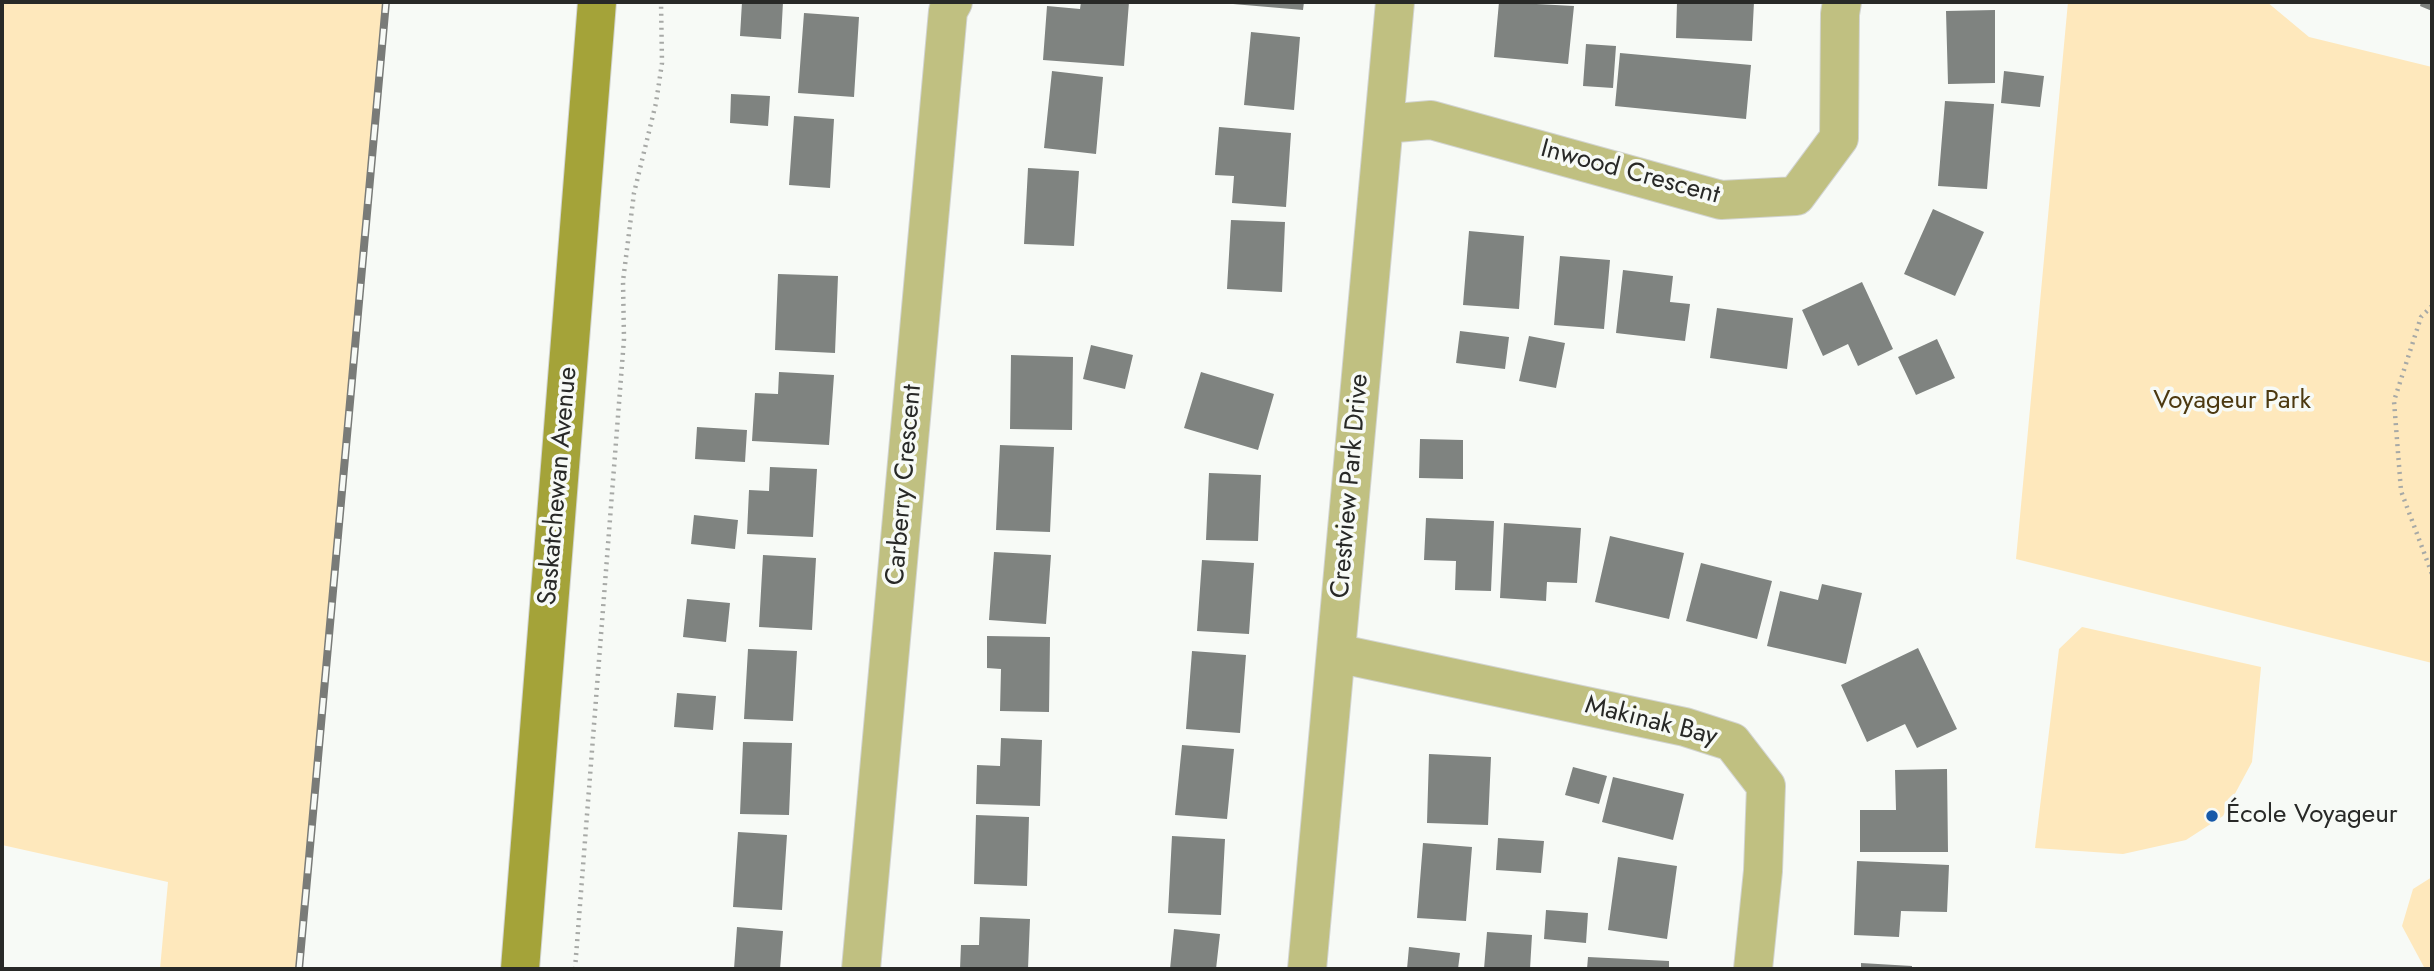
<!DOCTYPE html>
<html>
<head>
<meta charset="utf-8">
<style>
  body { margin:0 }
  #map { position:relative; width:2434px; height:971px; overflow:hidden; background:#f7faf6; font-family:Jost,sans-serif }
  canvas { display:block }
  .frame { position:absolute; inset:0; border:4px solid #282927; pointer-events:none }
</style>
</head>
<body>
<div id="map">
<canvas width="2434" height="971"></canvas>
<div class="frame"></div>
</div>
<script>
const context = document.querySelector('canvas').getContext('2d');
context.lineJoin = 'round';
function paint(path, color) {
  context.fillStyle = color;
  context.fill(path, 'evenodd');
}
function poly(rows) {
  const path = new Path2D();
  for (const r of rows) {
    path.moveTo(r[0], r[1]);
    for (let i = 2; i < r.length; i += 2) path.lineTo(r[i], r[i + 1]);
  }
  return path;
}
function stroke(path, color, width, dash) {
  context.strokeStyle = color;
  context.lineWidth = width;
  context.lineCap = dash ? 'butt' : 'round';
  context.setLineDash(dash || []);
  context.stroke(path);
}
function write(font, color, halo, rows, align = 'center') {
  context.font = font + ' Jost,sans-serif';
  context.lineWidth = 7;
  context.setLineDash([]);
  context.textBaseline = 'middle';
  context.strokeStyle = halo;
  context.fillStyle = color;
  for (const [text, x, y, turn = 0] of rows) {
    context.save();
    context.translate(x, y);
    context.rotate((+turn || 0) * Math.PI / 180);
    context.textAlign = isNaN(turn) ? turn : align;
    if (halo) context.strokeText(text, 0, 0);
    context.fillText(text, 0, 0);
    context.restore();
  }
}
paint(poly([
  [2,2,386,2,299,969,160,969,168,882,2,845],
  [2068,2,2267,2,2309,37,2432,67,2432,663,2016,559],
  [2082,627,2261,667,2252,762,2223,816,2186,840,2123,854,2035,848,2059,649],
  [2432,877,2432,969,2425,969,2402,926,2413,889]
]), '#fee8bc');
paint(poly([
  [742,2,783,2,781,39,740,36],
  [1081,2,1129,2,1124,66,1043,60,1047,6,1080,9],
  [1234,2,1304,2,1303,10,1233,4],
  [1499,2,1574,6,1568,64,1494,57],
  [1677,2,1754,2,1752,41,1676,38],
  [2421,2,2432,2,2432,11,2420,6],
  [1995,10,1995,83,1948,84,1946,11],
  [804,13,859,17,854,97,798,93],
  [1251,32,1300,37,1294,110,1244,105],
  [1586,44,1616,46,1613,88,1583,86],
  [1620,53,1751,65,1746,119,1615,106],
  [1052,71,1103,77,1096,154,1044,148],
  [2004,71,2044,76,2040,107,2001,103],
  [731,94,770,96,768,126,730,123],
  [1945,101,1994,104,1987,189,1938,186],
  [794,116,834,119,830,188,789,185],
  [1219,127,1291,133,1286,207,1232,203,1234,176,1215,175],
  [1028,168,1079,171,1074,246,1024,244],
  [1933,209,1984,232,1955,296,1904,274],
  [1231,220,1285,222,1282,292,1227,289],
  [1469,231,1524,236,1519,309,1463,305],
  [1560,256,1610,260,1604,329,1554,325],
  [1623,270,1673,276,1670,302,1690,304,1685,341,1616,333],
  [778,274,838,276,835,353,775,350],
  [1862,282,1893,349,1858,366,1848,344,1823,356,1802,310],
  [1717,308,1793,318,1787,369,1710,358],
  [1460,331,1509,337,1505,369,1456,363],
  [1529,336,1565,343,1556,388,1519,381],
  [1937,339,1955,378,1916,395,1898,357],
  [1091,345,1133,355,1125,389,1083,379],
  [1011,355,1073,357,1072,430,1010,429],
  [779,372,834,375,829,445,752,441,755,393,778,394],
  [1201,372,1274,394,1258,450,1184,428],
  [697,427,747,430,745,462,695,459],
  [1420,439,1463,440,1463,479,1419,478],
  [1000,445,1054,447,1050,532,996,530],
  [770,467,817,469,813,537,747,534,749,490,769,491],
  [1209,473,1261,475,1258,541,1206,540],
  [694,515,738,520,735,549,691,544],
  [1426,518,1494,521,1491,591,1455,590,1456,561,1424,560],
  [1504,523,1581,528,1577,583,1547,582,1546,601,1500,598],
  [1610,536,1684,553,1669,619,1595,602],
  [994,552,1051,555,1046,624,989,620],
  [763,555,816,558,812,630,759,627],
  [1202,560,1254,563,1249,634,1197,631],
  [1701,563,1772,581,1757,639,1686,621],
  [1822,584,1862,593,1846,664,1767,646,1780,591,1818,600],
  [687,599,730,603,726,642,683,637],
  [987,636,1050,637,1049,712,1000,711,1001,669,987,668],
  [1918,648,1957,729,1917,748,1905,724,1867,742,1841,685],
  [748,649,797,651,793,721,744,719],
  [1192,651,1246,655,1240,733,1186,729],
  [677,693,716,696,713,730,674,727],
  [1001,738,1042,740,1040,806,976,804,977,765,1000,766],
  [743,742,792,743,789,815,740,814],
  [1182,745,1234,749,1227,819,1175,815],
  [1429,754,1491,757,1488,825,1427,823],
  [1573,767,1607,776,1599,804,1565,795],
  [1947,769,1948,852,1860,852,1860,810,1896,810,1895,770],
  [1613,777,1684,794,1673,840,1602,822],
  [976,815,1029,817,1027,886,974,884],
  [738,832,787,835,782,910,733,907],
  [1172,836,1225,839,1221,915,1168,913],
  [1498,838,1544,841,1541,873,1496,870],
  [1423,843,1472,847,1466,921,1417,918],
  [1618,857,1677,866,1667,939,1608,930],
  [1857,861,1949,865,1947,912,1901,911,1899,937,1854,935],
  [1546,910,1588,913,1586,943,1544,939],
  [980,917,1030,919,1028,969,960,969,961,945,979,945],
  [737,927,783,931,780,969,734,969],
  [1174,929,1220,934,1216,969,1170,969],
  [1487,932,1532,935,1530,969,1484,969],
  [1409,947,1460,953,1458,969,1407,969],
  [1588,957,1669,961,1669,969,1587,969],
  [1861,963,1912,966,1912,969,1861,969]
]), '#7f8380');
const minor = poly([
  [1384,124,1431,120,1721,200,1796,196,1839,138,1840,14,1842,2],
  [1336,653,1685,727,1732,742,1766,786,1763,871,1753,969],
  [861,969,948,11,953,2],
  [1307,969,1395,2]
]);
const secondary = poly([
  [520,969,597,2]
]);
stroke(minor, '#d2d4d1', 40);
stroke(secondary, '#d2d4d1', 40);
stroke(poly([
  [2432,306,2421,317,2394,401,2401,491,2432,574],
  [575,969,624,339,623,281,634,193,656,103,662,63,661,2]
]), '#a7a9a6', 4.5, [2, 5]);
stroke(minor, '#c0c081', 38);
stroke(secondary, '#a4a339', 38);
const rail = poly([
  [299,969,386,2]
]);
stroke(rail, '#797b78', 8);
stroke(rail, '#f7faf6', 5, [16]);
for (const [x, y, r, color] of [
  [2212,816,7,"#1659a9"]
]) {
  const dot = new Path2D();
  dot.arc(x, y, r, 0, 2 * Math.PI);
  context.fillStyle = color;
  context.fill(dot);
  stroke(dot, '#f7faf6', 2.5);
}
write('26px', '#282927', '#f7faf6', [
  ["Inwood Crescent",1630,173,15],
  ["Carberry Crescent",905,485,-85],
  ["Saskatchewan Avenue",559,486,-85],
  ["Crestview Park Drive",1351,486,-85],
  ["Makinak Bay",1651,722,14]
]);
write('26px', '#4c3910', '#f7faf6', [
  ["Voyageur Park",2232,402]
]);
write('26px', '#282927', '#f7faf6', [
  ["École Voyageur",2226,816]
], 'left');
</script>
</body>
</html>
